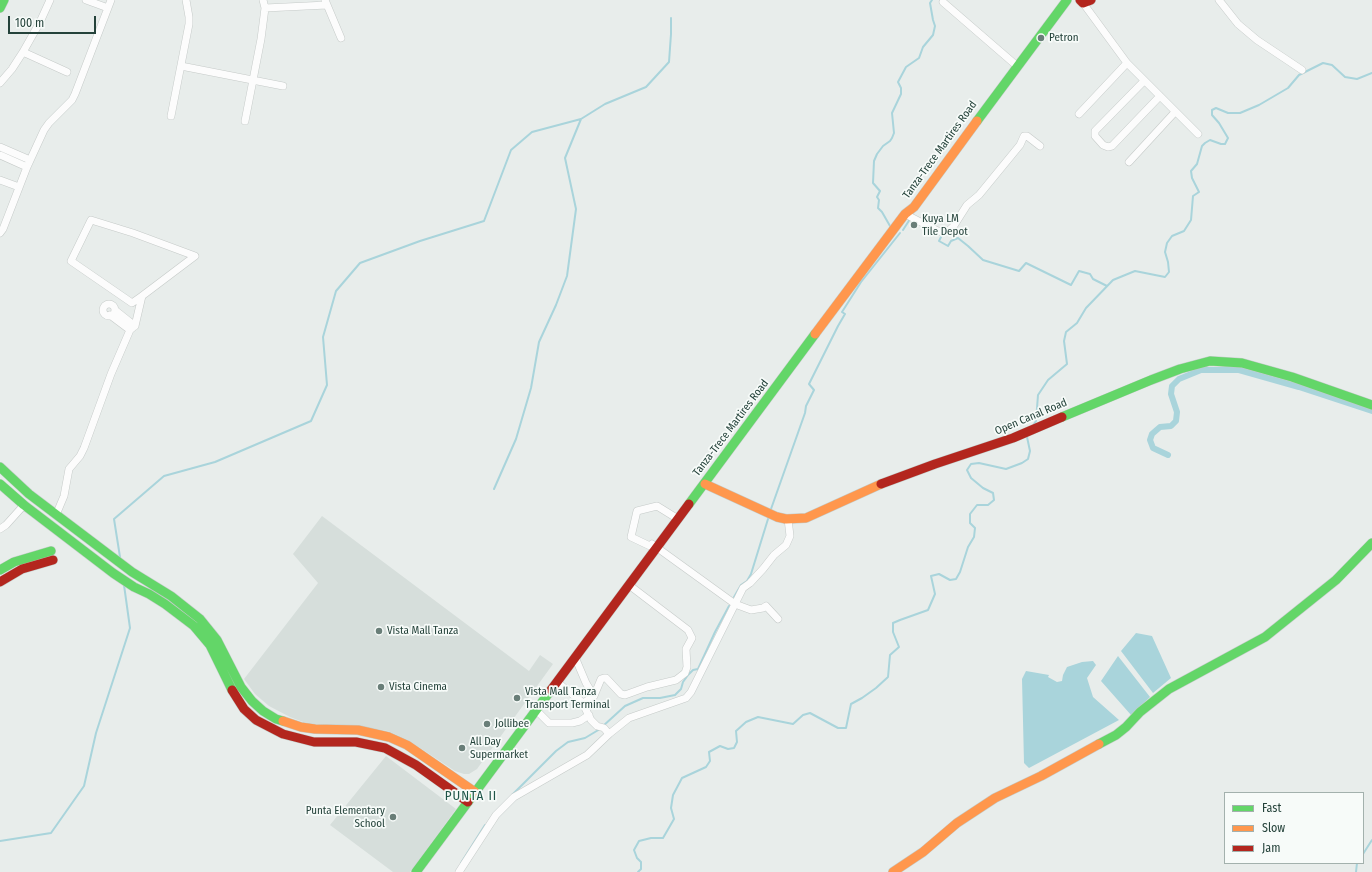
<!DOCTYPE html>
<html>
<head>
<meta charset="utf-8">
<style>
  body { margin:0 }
  #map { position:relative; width:1372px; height:872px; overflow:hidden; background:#e8edeb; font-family:"Fira Sans Condensed",sans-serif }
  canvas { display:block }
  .legend { position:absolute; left:1224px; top:792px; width:140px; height:72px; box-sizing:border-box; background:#f7fbf9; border:1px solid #a3b1ad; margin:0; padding:5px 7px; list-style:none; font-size:12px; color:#24423a }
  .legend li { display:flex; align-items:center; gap:8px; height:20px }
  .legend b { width:20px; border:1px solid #a3b1ad }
  .scale { position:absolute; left:8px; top:16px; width:88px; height:18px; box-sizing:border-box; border:2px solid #24423a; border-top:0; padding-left:5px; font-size:12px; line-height:14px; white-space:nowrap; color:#24423a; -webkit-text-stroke:3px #f7fbf9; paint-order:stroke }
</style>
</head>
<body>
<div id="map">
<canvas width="1372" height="872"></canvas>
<ul class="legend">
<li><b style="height:5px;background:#63d668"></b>Fast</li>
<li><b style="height:5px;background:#ff974d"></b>Slow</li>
<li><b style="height:5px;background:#b3261e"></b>Jam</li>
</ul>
<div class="scale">100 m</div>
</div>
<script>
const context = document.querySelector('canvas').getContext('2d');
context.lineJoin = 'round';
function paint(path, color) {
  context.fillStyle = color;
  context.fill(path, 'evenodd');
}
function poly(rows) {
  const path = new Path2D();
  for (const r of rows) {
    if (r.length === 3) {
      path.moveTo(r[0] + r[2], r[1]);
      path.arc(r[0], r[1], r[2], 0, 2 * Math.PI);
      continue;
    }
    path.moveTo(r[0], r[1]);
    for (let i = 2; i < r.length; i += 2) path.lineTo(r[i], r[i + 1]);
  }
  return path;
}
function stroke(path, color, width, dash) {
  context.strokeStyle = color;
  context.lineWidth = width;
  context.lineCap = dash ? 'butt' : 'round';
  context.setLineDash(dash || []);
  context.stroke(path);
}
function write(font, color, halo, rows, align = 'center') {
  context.font = font + ' "Fira Sans Condensed",sans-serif';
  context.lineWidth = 3.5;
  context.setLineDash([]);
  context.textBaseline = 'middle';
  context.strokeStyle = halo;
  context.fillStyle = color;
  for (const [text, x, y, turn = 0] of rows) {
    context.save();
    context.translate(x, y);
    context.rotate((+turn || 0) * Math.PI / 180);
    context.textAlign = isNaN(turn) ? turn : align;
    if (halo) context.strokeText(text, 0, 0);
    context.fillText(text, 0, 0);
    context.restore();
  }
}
paint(poly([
  [322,516,529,671,540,655,553,664,477,769,469,774,464,774,455,771,408,740,388,731,350,725,324,725,315,724,303,722,290,717,269,706,255,694,244,679,318,583,293,554],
  [386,756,456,809,410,872,393,872,330,825]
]), '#d6dedb');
paint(poly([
  [1136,633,1152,636,1171,678,1153,693,1121,651],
  [1118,656,1150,697,1131,715,1101,681],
  [1093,661,1096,665,1087,678,1093,697,1119,720,1029,768,1024,763,1022,679,1026,671,1049,675,1048,677,1057,682,1062,681,1063,675,1067,667,1082,662]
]), '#a9d4db');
stroke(poly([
  [890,226,882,212,878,208,879,200,877,197,880,191,873,183,874,161,877,154,883,146,890,141,892,138,894,133,892,113,901,94,901,88,898,82,906,67,919,58,923,47,933,35,935,26,933,20,930,3,932,0],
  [903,230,910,219],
  [940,234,942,235,939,241,948,246,951,241,958,238,968,246,983,260,1019,271,1026,263,1071,285,1079,271,1090,274,1093,279,1107,286],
  [1034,424,1036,421,1038,395,1048,380,1067,364,1064,341,1066,332,1077,323,1086,308,1113,280,1135,271,1165,277,1169,272,1168,262,1165,252,1167,243,1172,236,1184,231,1191,220,1193,196,1199,192,1192,178,1191,171,1197,164,1202,146,1205,143,1210,140,1221,144,1225,144,1228,138,1219,123,1212,115,1212,110,1216,108,1228,113,1240,113,1259,105,1288,88,1299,75,1323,63,1332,65,1345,77,1357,79,1372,73],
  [494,489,516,439,531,388,539,342,556,305,567,276,576,209,565,158,581,119],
  [771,509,805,413,806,406,814,390,809,384,838,326,845,314,842,312,861,282,900,233],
  [120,557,114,519,164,476,215,462,311,421,327,385,323,337,336,291,360,263,420,241,484,221,511,150,532,132,581,119,605,104,646,87,669,62,671,34,671,18],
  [734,597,741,585,747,581,751,574,768,519],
  [603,726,625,706,643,698,660,698,675,695,681,689,683,682,688,675,693,670,698,669,715,632,729,606],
  [512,795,556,751,568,742,585,738,600,729],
  [0,841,51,833,84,786,96,733,130,628,124,585],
  [1363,854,1372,840],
  [461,863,485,825],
  [638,872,641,869,641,862,637,858,634,850,639,841,651,838,663,838,674,819,671,808,673,795,682,778,706,767,710,761,709,752,720,746,728,749,734,748,737,742,736,731,746,722,758,717,793,724,803,715,810,713,838,728,846,728,851,704,862,698,876,688,888,677,890,655,899,647,893,632,893,623,900,620,928,610,935,594,931,576,939,574,950,580,956,579,960,572,968,547,974,537,975,528,970,523,970,514,977,505,988,505,994,500,993,493,983,488,971,478,967,470,971,464,979,463,1006,469,1022,463,1028,459,1030,451,1027,437],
  [1356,872,1357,863]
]), '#a9d4db', 2);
stroke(poly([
  [1168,455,1153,448,1150,440,1152,434,1160,427,1171,426,1176,421,1177,412,1171,394,1172,386,1179,379,1201,370,1239,370,1299,387,1372,411]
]), '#a9d4db', 6);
const street = poly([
  [86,0,108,8],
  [263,0,265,8,327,5],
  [325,0,341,38],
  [1219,0,1238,24,1257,40,1302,70],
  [943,2,1017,66],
  [1083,3,1127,63,1198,134],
  [23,52,67,72],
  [181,66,283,86],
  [1144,81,1095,131,1095,136,1103,145,1108,147,1112,146,1160,96],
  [0,83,12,69,23,52,40,22,50,0],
  [1079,114,1127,63],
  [171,116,189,24,189,17,186,0],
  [245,121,261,39,265,8],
  [0,147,30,160],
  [0,155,27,167],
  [1129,162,1175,112],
  [0,180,19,187],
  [905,214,938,231,944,232,948,231,953,227,967,205,979,195,1020,145,1024,136,1027,136,1040,146],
  [0,233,3,229,27,167,44,130,49,123,72,100,75,94,111,0],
  [109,310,6],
  [115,310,135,326],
  [110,315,130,330],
  [56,515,64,496,69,469,80,456,84,448,111,374,130,330,135,326,142,296,195,256,133,233,91,220,71,261,132,303,142,296],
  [678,519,657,506,637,511,631,537,650,546,652,544,735,604,751,610,763,608,766,606,778,619],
  [0,529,6,525,24,505],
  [575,657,586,683,594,696,582,704],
  [557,682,582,702,591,720,597,726,604,728,609,734,629,718,686,698,691,692,743,588,750,583,763,569,774,555,786,545,790,536,788,519],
  [594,696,601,679,604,678,606,678,621,694,625,695,647,687,676,680,685,673,687,667,686,649,692,638,688,630,629,585],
  [536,710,549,723,572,723,580,721,589,715],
  [459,872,496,815,514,797,587,755,609,734]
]);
const fast = poly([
  [0,8,4,0],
  [977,121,1067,0],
  [1062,417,1151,380,1180,369,1210,361,1242,363,1292,377,1372,405],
  [0,467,29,494,132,572,171,596,200,619,217,640,241,687,252,701,263,711,276,719,283,721],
  [0,484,24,505,113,573,134,587,149,594,165,604,194,626,210,645,232,690],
  [689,504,815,334],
  [0,570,14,562,51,551],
  [1099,744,1116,735,1126,727,1140,712,1169,689,1265,637,1336,580,1372,543],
  [416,872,551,690]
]);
const slow = poly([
  [815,334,905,214,914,207,977,121],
  [705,484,777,517,786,519,806,518,881,484],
  [283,721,301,727,315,729,358,730,389,737,407,745,475,792],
  [893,872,923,852,957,823,995,798,1041,776,1099,744]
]);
const jam = poly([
  [1080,0,1083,3,1091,0],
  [881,484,935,464,1013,438,1062,417],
  [0,582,22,569,53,560],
  [232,690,244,709,256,720,283,734,314,742,356,742,385,748,416,765,468,802],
  [551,690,689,504]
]);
stroke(street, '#c5cac8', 8);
stroke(fast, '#c3cbc8', 10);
stroke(slow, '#c3cbc8', 10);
stroke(jam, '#c3cbc8', 10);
stroke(street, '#fcfcfc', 7);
stroke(fast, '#63d668', 9);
stroke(slow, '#ff974d', 9);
stroke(jam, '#b3261e', 9);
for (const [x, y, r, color] of [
  [1041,38,4,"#697e78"],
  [914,225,4,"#697e78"],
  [379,631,4,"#697e78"],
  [381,687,4,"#697e78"],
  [517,698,4,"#697e78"],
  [487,724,4,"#697e78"],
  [462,748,4,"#697e78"],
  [393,817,4,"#697e78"]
]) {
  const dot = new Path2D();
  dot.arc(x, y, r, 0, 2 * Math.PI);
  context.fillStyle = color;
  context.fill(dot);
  stroke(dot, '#f7fbf9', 1.5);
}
write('11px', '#24423a', '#f7fbf9', [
  ["Petron",1049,38],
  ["Kuya LM",922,219],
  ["Tile Depot",922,232],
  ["Vista Mall Tanza",387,631],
  ["Vista Cinema",389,687],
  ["Vista Mall Tanza",525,692],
  ["Transport Terminal",525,705],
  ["Jollibee",495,724],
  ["All Day",470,742],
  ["Supermarket",470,755],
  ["Punta Elementary",385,811,"right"],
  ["School",385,824,"right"]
], 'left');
write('11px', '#24423a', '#f7fbf9', [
  ["Tanza-Trece Martires Road",940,150,-54],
  ["Open Canal Road",1031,417,-23],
  ["Tanza-Trece Martires Road",731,428,-53]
]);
context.letterSpacing = '1px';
write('13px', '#1f5548', '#f7fbf9', [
  ["PUNTA II",471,796]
]);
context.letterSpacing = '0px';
</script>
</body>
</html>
